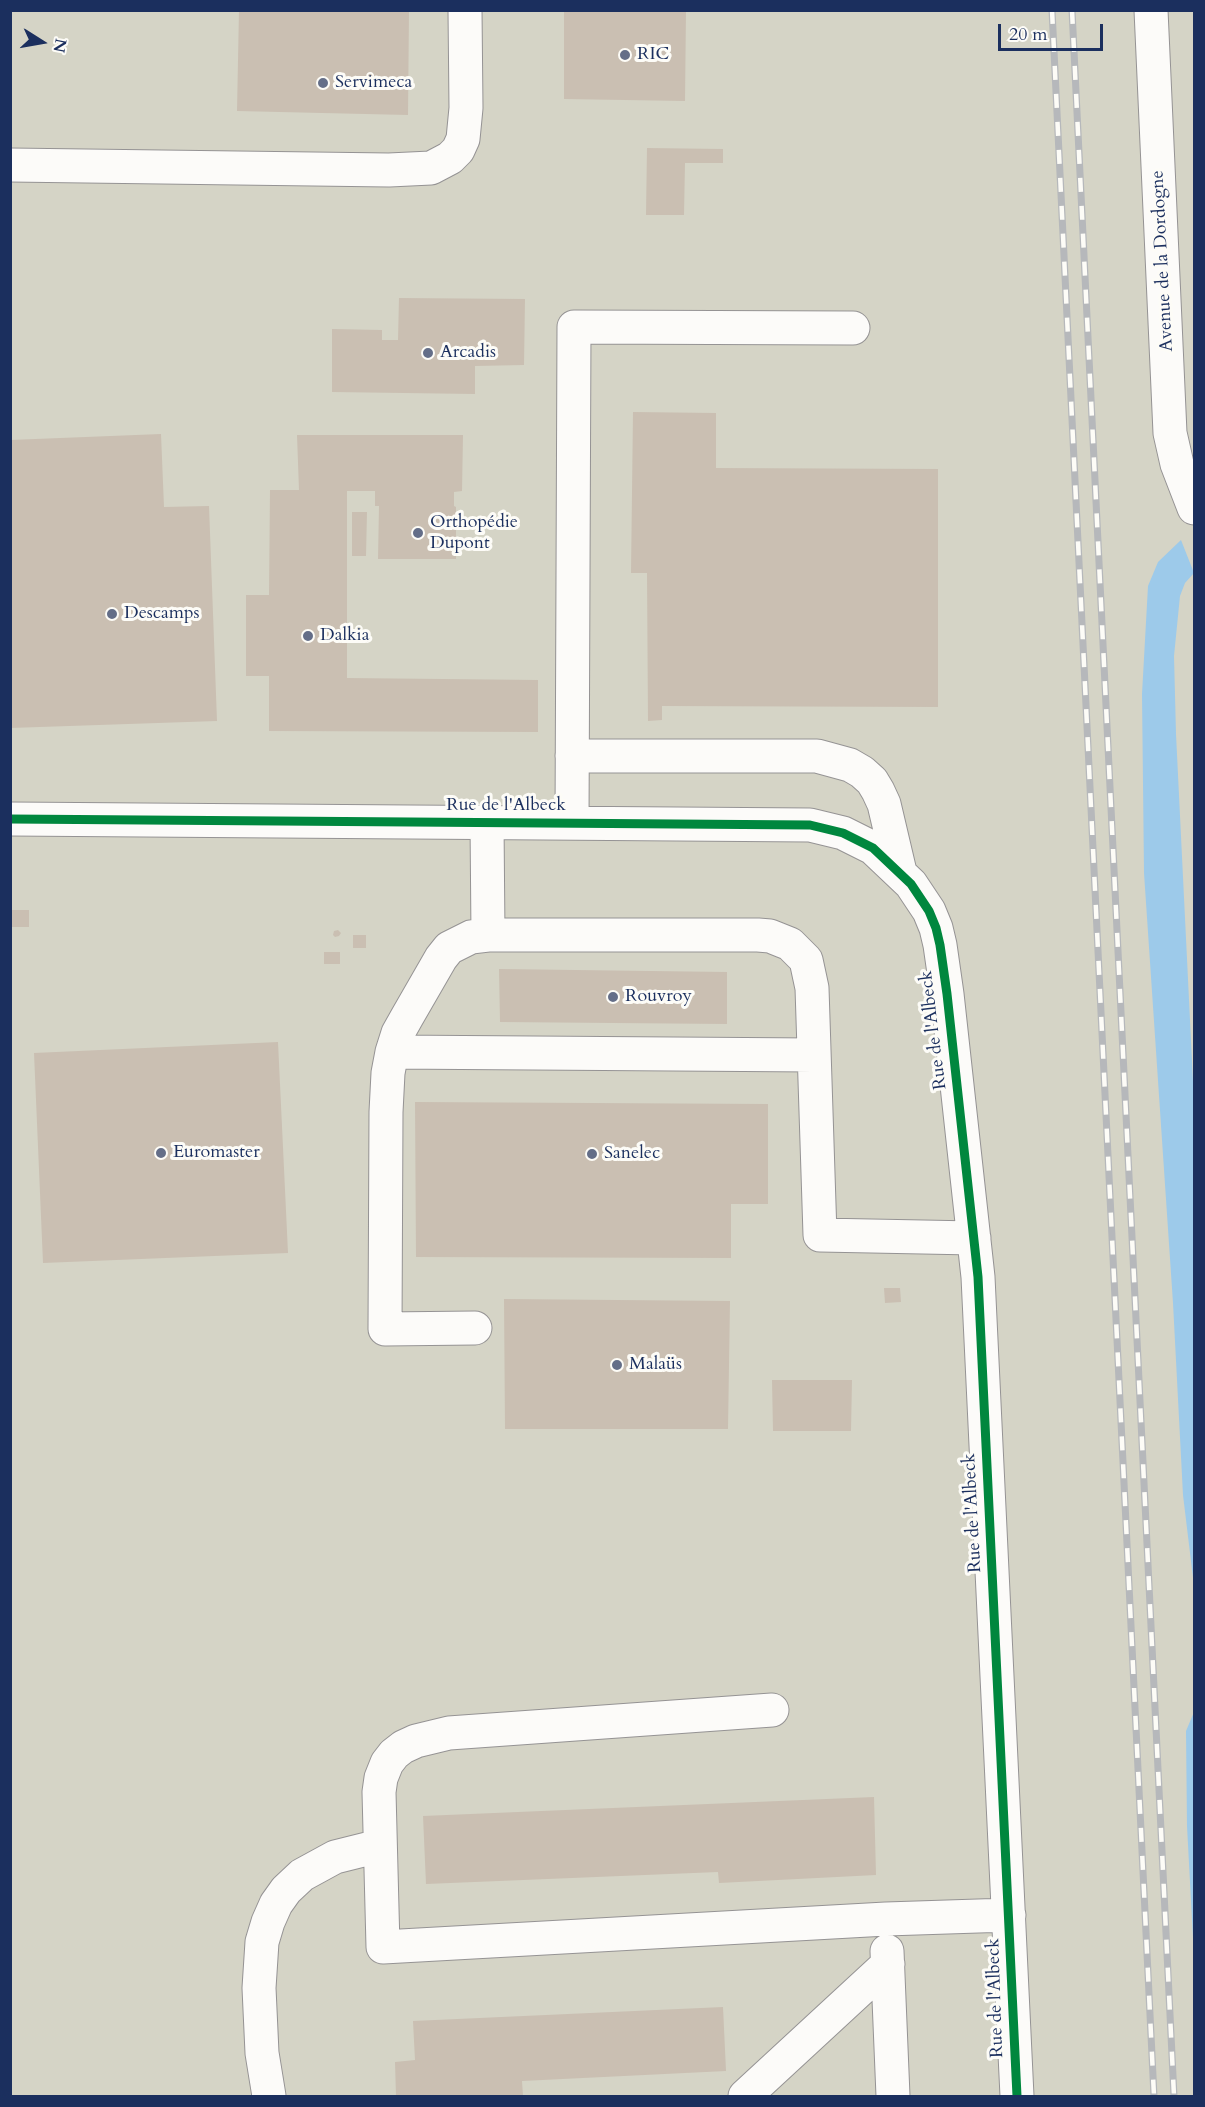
<!DOCTYPE html>
<html>
<head>
<meta charset="utf-8">
<style>
  body { margin:0 }
  #map { position:relative; width:1205px; height:2107px; overflow:hidden; background:#ece4d7; font-family:Cardo,serif }
  canvas { display:block }
  .frame { position:absolute; inset:0; border:12px solid #1b2f5e; pointer-events:none }
  .north { position:absolute; left:12px; top:12px; width:60px; height:60px; -webkit-text-stroke:4px #fdfcf7; paint-order:stroke; rotate:101deg; font-size:16px; font-weight:700; line-height:24px; text-align:center; color:#1b2f5e }
  .north::after { content:''; display:block; margin:auto; width:21px; height:27px; background:#1b2f5e; clip-path:polygon(50% 0,100% 100%,50% 72%,0 100%) }
  .scale { position:absolute; left:998px; top:24px; width:105px; height:27px; box-sizing:border-box; border:3px solid #1b2f5e; border-top:0; padding-left:8px; font-size:18px; line-height:21px; white-space:nowrap; color:#1b2f5e; -webkit-text-stroke:4px #fdfcf7; paint-order:stroke }
</style>
</head>
<body>
<div id="map">
<canvas width="1205" height="2107"></canvas>
<div class="frame"></div>
<div class="north">N</div>
<div class="scale">20 m</div>
</div>
<script>
const context = document.querySelector('canvas').getContext('2d');
context.lineJoin = 'round';
function paint(path, color) {
  context.fillStyle = color;
  context.fill(path, 'evenodd');
}
function poly(rows) {
  const path = new Path2D();
  for (const r of rows) {
    path.moveTo(r[0], r[1]);
    for (let i = 2; i < r.length; i += 2) path.lineTo(r[i], r[i + 1]);
  }
  return path;
}
function stroke(path, color, width, dash) {
  context.strokeStyle = color;
  context.lineWidth = width;
  context.lineCap = dash ? 'butt' : 'round';
  context.setLineDash(dash || []);
  context.stroke(path);
}
function write(font, color, halo, rows, align = 'center') {
  context.font = font + ' Cardo,serif';
  context.lineWidth = 6;
  context.setLineDash([]);
  context.textBaseline = 'middle';
  context.strokeStyle = halo;
  context.fillStyle = color;
  for (const [text, x, y, turn = 0] of rows) {
    context.save();
    context.translate(x, y);
    context.rotate((+turn || 0) * Math.PI / 180);
    context.textAlign = isNaN(turn) ? turn : align;
    if (halo) context.strokeText(text, 0, 0);
    context.fillText(text, 0, 0);
    context.restore();
  }
}
paint(poly([
  [11,11,1194,11,1194,2096,11,2096]
]), '#d5d4c6');
paint(poly([
  [1181,540,1194,573,1185,583,1180,596,1174,656,1176,734,1194,1102,1194,1586,1183,1495,1173,1303,1144,873,1142,694,1148,586,1158,562],
  [1194,1712,1194,1957,1187,1826,1186,1731]
]), '#9dcaea');
paint(poly([
  [239,10,409,10,408,115,237,111],
  [564,10,686,10,685,101,564,99],
  [647,148,723,149,723,163,685,163,684,215,646,215],
  [399,298,525,299,524,365,475,366,475,394,332,392,332,329,382,330,382,340,398,340],
  [633,412,716,413,716,468,938,469,938,707,662,706,662,720,648,721,647,573,631,573],
  [161,434,164,507,209,506,217,721,10,728,10,440],
  [297,435,463,435,462,491,454,492,454,506,456,507,456,559,378,559,379,506,375,506,375,491,347,491,347,678,538,680,538,732,269,731,269,676,246,676,246,595,269,595,270,490,299,490],
  [352,512,367,512,366,556,352,556],
  [10,910,29,910,29,927,11,927],
  [338,930,341,933,339,936,335,937,333,935,334,931],
  [353,935,366,935,366,948,353,948],
  [324,952,340,952,340,964,324,964],
  [499,969,727,972,727,1024,500,1022],
  [278,1042,288,1253,43,1263,34,1053],
  [415,1102,768,1104,768,1204,731,1204,731,1258,416,1257],
  [884,1288,900,1288,901,1302,885,1303],
  [504,1299,730,1301,728,1429,505,1429],
  [772,1380,852,1380,851,1431,773,1431],
  [874,1797,876,1875,719,1883,718,1872,426,1884,423,1816],
  [723,2007,726,2071,522,2081,523,2096,396,2096,395,2062,415,2060,413,2021]
]), '#cabfb2');
const minor = poly([
  [1151,10,1170,433,1177,464,1194,508],
  [10,165,389,170,431,168,450,158,458,150,463,139,466,108,465,10],
  [572,756,817,756,850,765,862,772,872,781,878,791,884,804,900,872],
  [10,819,810,825,843,833,873,848,911,884,929,911,936,928,940,945,947,994,978,1277,1017,2096],
  [572,823,574,327,853,328],
  [488,935,758,935,770,936,790,944,806,960,812,988,820,1235,974,1238],
  [392,1052,814,1055],
  [475,1328,385,1329,386,1112,388,1073,392,1052,398,1033,407,1017,441,958,449,948,471,937,488,935,487,822],
  [772,1710,449,1733,416,1741,403,1747,394,1754,387,1763,381,1778,379,1792,383,1947,886,1919,1009,1915],
  [887,1951,893,2096],
  [269,2096,262,2053,259,1988,262,1942,268,1922,276,1904,286,1890,302,1875,335,1857,379,1846],
  [745,2096,888,1964]
]);
stroke(minor, '#959394', 35);
stroke(minor, '#fcfbf9', 33);
const rail = poly([
  [1052,10,1154,2096],
  [1072,10,1174,2096]
]);
stroke(rail, '#b6b8bb', 7);
stroke(rail, '#fdfcf7', 4.5, [14]);
stroke(poly([
  [10,819,810,825,843,833,873,848,911,884,929,911,936,928,940,945,947,994,978,1277,1017,2096]
]), '#00873e', 9);
for (const [x, y, r, color] of [
  [625,55,6,"#646e88"],
  [323,83,6,"#646e88"],
  [428,353,6,"#646e88"],
  [418,533,6,"#646e88"],
  [112,614,6,"#646e88"],
  [308,636,6,"#646e88"],
  [613,997,6,"#646e88"],
  [161,1153,6,"#646e88"],
  [592,1154,6,"#646e88"],
  [617,1365,6,"#646e88"]
]) {
  const dot = new Path2D();
  dot.arc(x, y, r, 0, 2 * Math.PI);
  context.fillStyle = color;
  context.fill(dot);
  stroke(dot, '#fdfcf7', 2);
}
write('18px', '#1b2f5e', '#fdfcf7', [
  ["RIC",637,55],
  ["Servimeca",335,83],
  ["Arcadis",440,353],
  ["Orthopédie",430,523],
  ["Dupont",430,544],
  ["Descamps",124,614],
  ["Dalkia",320,636],
  ["Rouvroy",625,997],
  ["Euromaster",173,1153],
  ["Sanelec",604,1154],
  ["Malaüs",629,1365]
], 'left');
write('18px', '#1b2f5e', '#fdfcf7', [
  ["Avenue de la Dordogne",1163,261,-93],
  ["Rue de l'Albeck",506,806],
  ["Rue de l'Albeck",934,1030,-97],
  ["Rue de l'Albeck",973,1513,-93],
  ["Rue de l'Albeck",996,1998,-92]
]);
</script>
</body>
</html>
